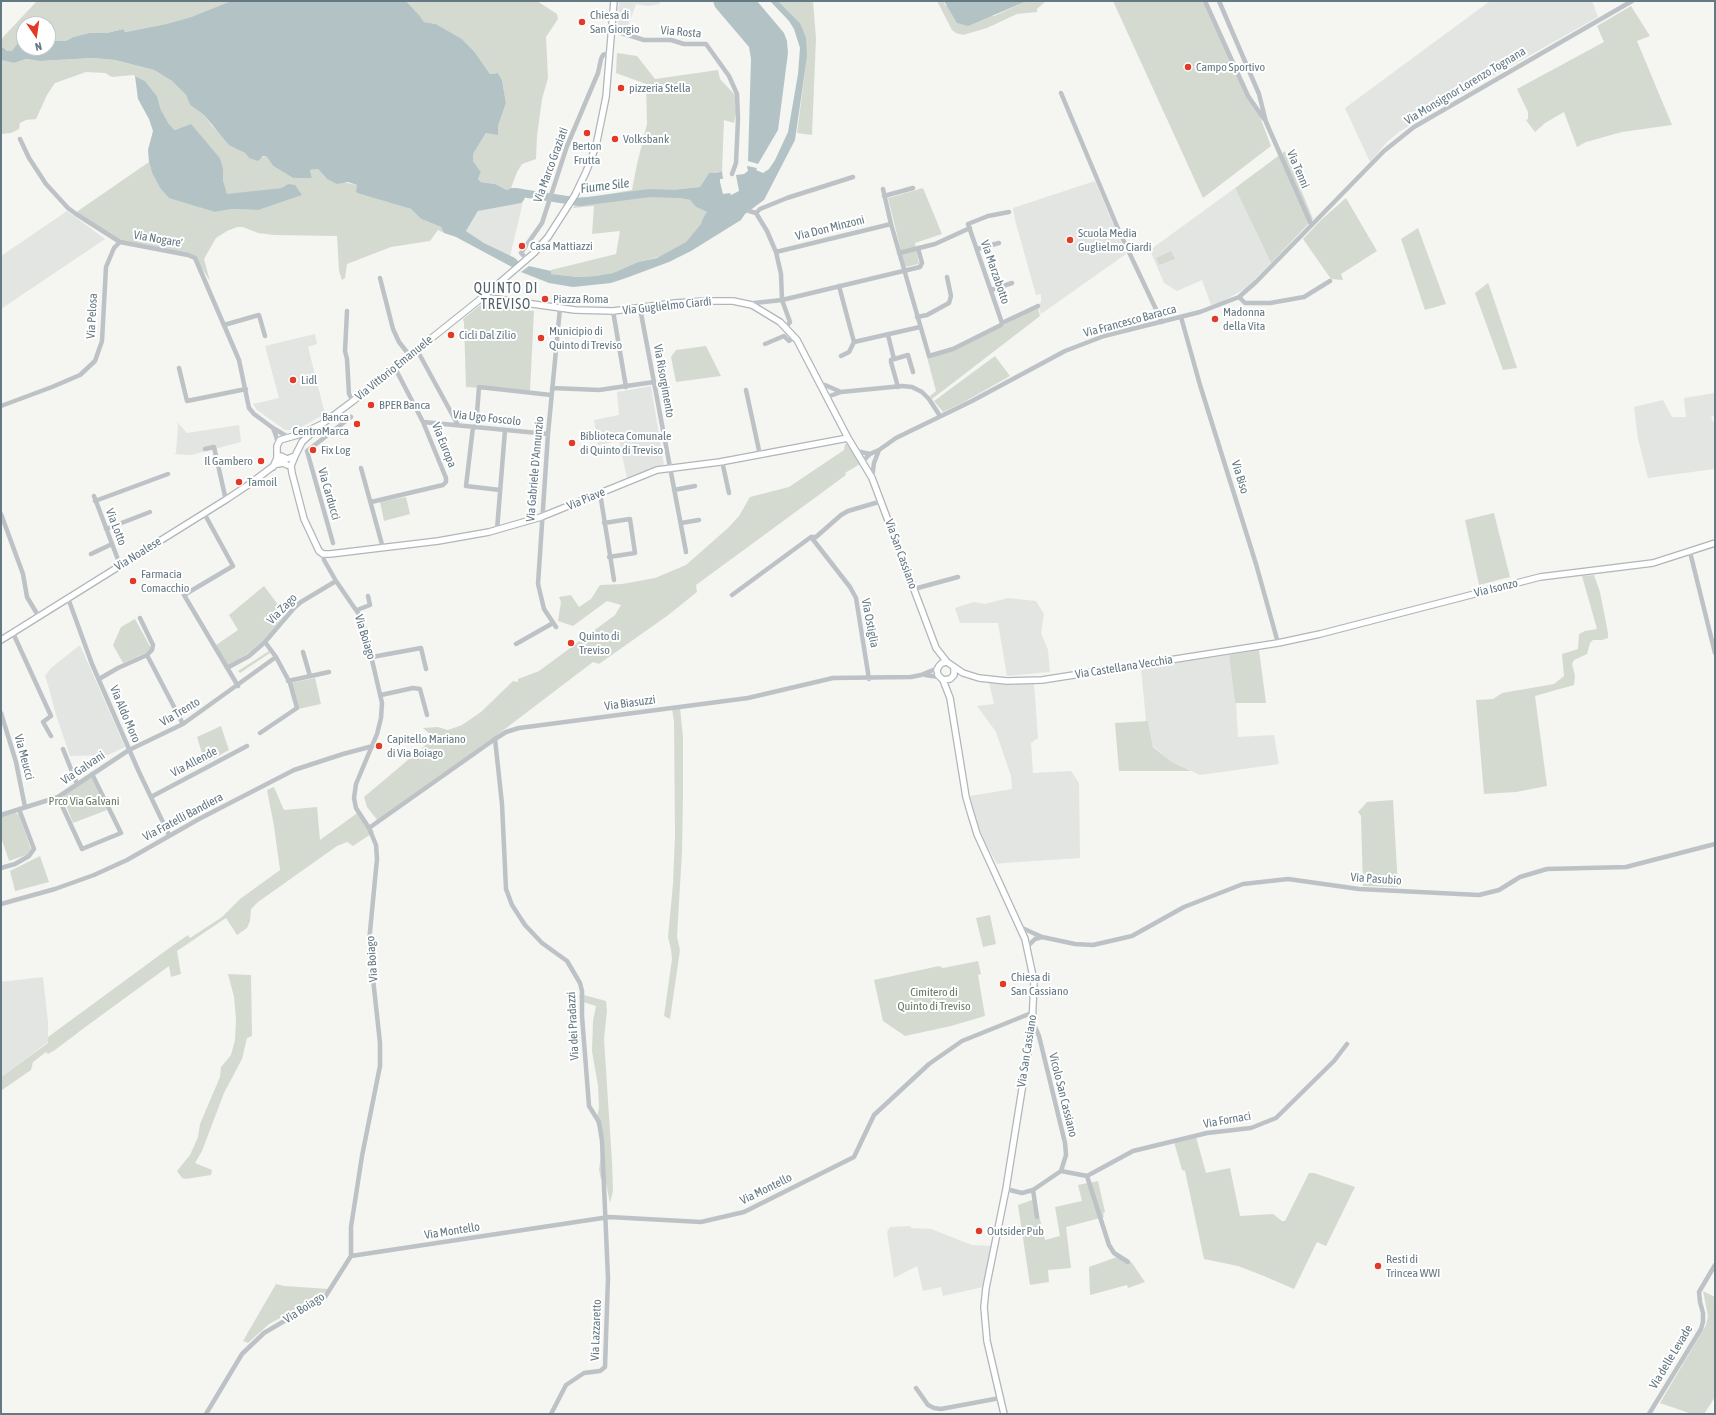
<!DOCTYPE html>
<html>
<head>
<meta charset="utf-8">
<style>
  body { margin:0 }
  #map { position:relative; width:1716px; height:1415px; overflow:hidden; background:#f5f5f2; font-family:"Asap Condensed",sans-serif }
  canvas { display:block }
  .frame { position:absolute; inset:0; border:2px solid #657983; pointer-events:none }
  .north { position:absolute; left:16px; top:16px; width:40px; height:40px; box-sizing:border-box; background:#fff; border:1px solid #c1c9cd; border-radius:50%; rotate:167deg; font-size:11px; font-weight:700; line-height:16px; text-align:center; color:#657983 }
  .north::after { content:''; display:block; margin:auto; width:14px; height:18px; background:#e13a26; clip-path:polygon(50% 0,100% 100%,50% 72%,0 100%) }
</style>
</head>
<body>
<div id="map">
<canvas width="1716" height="1415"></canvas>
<div class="frame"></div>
<div class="north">N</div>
</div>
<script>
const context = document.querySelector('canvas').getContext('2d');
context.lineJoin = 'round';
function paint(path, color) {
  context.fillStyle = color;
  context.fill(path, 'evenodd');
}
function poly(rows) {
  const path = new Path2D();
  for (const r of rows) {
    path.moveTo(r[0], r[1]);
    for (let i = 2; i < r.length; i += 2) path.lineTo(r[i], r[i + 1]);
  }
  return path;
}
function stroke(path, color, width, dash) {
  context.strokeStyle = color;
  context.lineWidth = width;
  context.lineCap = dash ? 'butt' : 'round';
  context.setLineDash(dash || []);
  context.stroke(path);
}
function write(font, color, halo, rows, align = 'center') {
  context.font = font + ' "Asap Condensed",sans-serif';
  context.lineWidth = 4;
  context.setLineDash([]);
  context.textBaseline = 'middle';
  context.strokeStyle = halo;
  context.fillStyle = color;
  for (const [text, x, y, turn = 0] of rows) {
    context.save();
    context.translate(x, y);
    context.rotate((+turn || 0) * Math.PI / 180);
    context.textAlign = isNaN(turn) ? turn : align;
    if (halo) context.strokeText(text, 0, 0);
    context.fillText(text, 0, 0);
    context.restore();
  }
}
paint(poly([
  [619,1,659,1,660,4,648,6,636,4,626,31,617,28],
  [1490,1,1592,1,1598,17,1484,81,1399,132,1387,142,1370,162,1345,108],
  [1095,181,1126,254,1041,314,1038,305,1041,302,1041,294,1036,295,1015,220,1013,208],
  [1235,188,1271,263,1246,288,1222,302,1211,305,1202,280,1177,291,1164,283,1150,250],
  [523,202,510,256,484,243,466,231,479,210],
  [67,211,105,239,1,309,1,256],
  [315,334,317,344,308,347,325,414,296,430,285,430,257,410,253,404,279,398,265,346],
  [651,386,664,465,627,478,619,441,598,445,594,420,619,415,617,392],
  [1715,393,1715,415,1711,417,1715,425,1714,469,1648,478,1638,439,1634,407,1663,400,1672,417,1686,417,1684,398],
  [177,422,187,433,239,425,241,442,191,455,174,454,176,453,178,425],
  [1008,598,1036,601,1044,614,1041,633,1048,650,1050,672,1007,676,998,623,960,623,955,608,974,602,985,604],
  [80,645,125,747,108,755,70,756,56,715,46,678,45,676,51,668],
  [1229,655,1235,702,1236,703,1238,737,1274,735,1279,764,1200,775,1172,762,1153,746,1148,721,1146,721,1141,668],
  [989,683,1034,684,1038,738,1031,743,1033,773,1071,771,1079,783,1080,858,1004,863,997,864,985,842,975,816,970,796,1012,789,1011,776,996,732,977,706,994,704],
  [43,977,48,1022,48,1042,1,1077,1,982],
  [911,1226,911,1228,931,1229,972,1245,991,1246,983,1287,943,1296,941,1287,923,1291,917,1266,894,1278,887,1232,890,1227]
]), '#e3e5e3');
paint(poly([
  [37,1,231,1,191,17,166,24,124,32,123,29,107,33,89,33,73,37,66,41,55,41,49,43,48,24,24,24,24,39,20,40,12,52,7,51,4,48,1,48,1,40,5,35],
  [406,1,537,1,557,14,558,19,546,37,548,78,542,99,537,136,536,159,522,164,517,172,511,188,507,190,495,184,481,182,478,179,481,172,473,161,473,154,486,133,498,134,498,126,506,103,502,80,498,73,490,74,474,51,462,39,436,24,424,22,420,16],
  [778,1,813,1,816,38,812,135,797,133,807,57,800,23],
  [937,1,944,1,945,5,994,16,1027,1,1046,1,1037,9,1037,12,1017,14,987,28,963,35,956,33,952,30],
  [1113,1,1203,1,1257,109,1271,146,1203,198],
  [1631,6,1650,36,1637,41,1672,125,1622,132,1586,142,1577,147,1564,112,1545,123,1535,132,1526,120,1528,119,1528,112,1517,89,1604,42,1597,26],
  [617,53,637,56,655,79,718,70,720,79,735,95,736,114,734,123,724,120,722,171,717,173,709,173,700,187,672,190,668,196,690,200,696,207,707,212,704,216,702,224,686,242,663,256,638,262,613,273,595,276,577,277,551,274,551,270,616,254,620,231,592,234,594,206,573,208,580,197,592,197,632,190,637,164,647,124,646,84,616,73],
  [93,58,115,60,154,70,172,81,186,95,190,105,204,115,212,126,233,146,245,153,249,158,267,157,273,166,293,178,312,178,310,170,318,169,327,179,357,185,360,194,411,209,421,219,441,227,444,233,438,230,430,241,391,247,347,264,345,278,342,280,339,271,337,236,274,235,258,233,243,227,237,227,227,231,216,238,204,259,210,281,196,259,123,243,75,213,149,162,152,173,160,188,169,197,215,212,232,209,258,210,288,184,281,188,227,195,223,180,223,168,220,158,191,125,175,130,169,124,161,110,157,96,145,81,133,75,112,77,105,73,86,72,55,83,47,95,36,119,26,120,20,123,19,129,11,133,1,134,1,60,14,63,26,59,40,61],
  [1285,151,1313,219,1271,263,1235,188],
  [923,188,942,234,915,243,919,264,905,267,888,198],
  [1346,198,1377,251,1341,274,1343,280,1331,279,1303,239,1321,220],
  [1418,228,1446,304,1425,310,1401,239],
  [1171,251,1175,259,1159,265,1156,258],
  [1488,283,1489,285,1517,368,1503,370,1475,293],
  [483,303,534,311,530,391,466,387,464,323,463,319],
  [1038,307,1040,316,932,399,930,396,936,391,927,357,955,350],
  [706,346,721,376,676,382,671,357,676,350],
  [995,356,1010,376,964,402,943,412,934,401],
  [845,444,847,444,860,464,845,473,846,475,696,585,697,592,667,616,599,664,593,662,476,751,378,821,367,807,364,797,434,738,423,728,438,727,448,730,462,725,481,712,513,681,518,682,518,679,539,671,615,615,621,605,607,601,573,626,558,621,561,602,559,597,571,595,579,607,591,599,600,585,622,584,655,578,686,565,728,528,739,516,750,497,789,487,844,450],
  [406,497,410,514,384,521,380,502],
  [1494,513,1510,577,1479,585,1465,520],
  [1594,575,1600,592,1608,633,1608,638,1602,640,1593,640,1590,643,1587,654,1574,660,1572,664,1575,676,1574,685,1535,696,1547,786,1516,792,1484,794,1476,700,1493,699,1502,693,1554,684,1564,676,1562,654,1578,649,1579,634,1585,631,1597,629,1582,576],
  [264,586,285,614,266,638,250,652,228,666,216,645,238,630,229,615],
  [135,619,152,650,123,663,113,645,121,627],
  [1259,650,1266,703,1235,703,1229,655],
  [269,651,270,653,240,673,238,671],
  [315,678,321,704,298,709,291,683],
  [680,708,683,737,683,794,682,851,677,937,680,950,670,1019,664,1016,672,959,671,949,668,937,673,884,675,835,674,721,672,709],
  [1148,721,1153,747,1172,762,1191,771,1119,771,1115,723],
  [221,726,229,750,205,763,197,737],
  [91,777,107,810,73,823,63,798,65,794],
  [274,787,284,810,317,807,320,840,360,811,374,832,353,846,347,842,337,846,258,902,251,909,250,921,247,928,237,935,226,918,177,951,181,974,171,977,169,966,88,1025,55,1050,48,1054,46,1052,33,1062,31,1070,2,1090,1,1093,1,1077,48,1043,48,1037,172,946,188,935,190,938,222,917,240,899,280,870,274,826,267,790],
  [1393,800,1398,887,1363,886,1361,816,1358,812,1367,802],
  [16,813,19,815,31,849,29,854,9,861,1,837,1,816],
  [40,856,49,882,15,891,10,871],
  [990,915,996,944,983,947,976,918],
  [978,961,981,974,978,975,985,1016,951,1026,905,1036,883,1021,874,980,939,966,943,968],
  [228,974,251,975,252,1036,247,1038,242,1059,224,1093,202,1151,195,1163,212,1170,211,1175,186,1179,182,1178,177,1171,190,1155,198,1137,200,1124,220,1077,221,1067,231,1055,235,1040,236,1019,234,997],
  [580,994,606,1001,607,1011,604,1039,612,1162,613,1191,610,1203,605,1178,601,1179,599,1170,601,1155,600,1134,596,1122,599,1108,598,1086,592,1051,593,1021,596,1006,583,1002,579,998],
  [1196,1137,1206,1173,1230,1168,1240,1216,1273,1214,1282,1221,1285,1221,1309,1173,1314,1173,1355,1187,1326,1246,1317,1242,1294,1289,1264,1276,1238,1266,1204,1259,1185,1171,1182,1170,1174,1142],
  [1098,1181,1105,1212,1103,1213,1104,1217,1066,1227,1071,1268,1048,1270,1049,1282,1030,1285,1018,1205,1035,1199,1045,1240,1060,1236,1055,1207,1082,1201,1078,1185],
  [1116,1252,1132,1263,1145,1282,1128,1288,1127,1285,1090,1295,1089,1267,1117,1257],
  [276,1284,284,1286,329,1289,317,1298,269,1324,248,1343,243,1341],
  [1703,1291,1715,1297,1715,1397,1704,1414,1692,1414,1660,1403,1706,1325,1708,1316]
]), '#d5dad1');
paint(poly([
  [231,1,406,1,420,16,424,22,436,24,462,39,474,51,490,74,498,73,502,80,506,103,498,126,498,135,486,133,473,154,473,161,481,172,478,179,481,182,495,184,507,190,511,188,523,189,526,192,524,200,521,203,478,211,466,231,484,243,515,258,519,262,512,267,456,237,444,233,441,227,421,219,411,209,360,194,356,192,357,185,348,182,337,184,327,179,318,169,310,170,312,178,293,178,273,166,267,157,263,156,258,161,249,158,245,153,229,145,204,115,190,105,186,95,172,81,154,70,115,60,93,58,40,61,26,59,14,63,1,60,1,48,4,48,7,51,12,51,20,40,24,39,24,48,48,48,48,43,55,41,66,41,73,37,89,33,107,33,123,29,125,32,166,24,191,17],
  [713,1,757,1,784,33,787,41,788,53,778,130,758,164,748,161,751,59,749,47,715,7],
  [770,1,778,1,800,23,806,38,807,57,795,140,764,200,745,214,741,220,691,251,669,262,626,278,611,283,573,287,549,283,521,272,529,266,551,271,551,274,577,277,595,276,613,273,638,262,657,258,686,242,701,224,704,216,707,212,696,207,690,200,668,196,667,193,672,190,700,187,709,173,717,173,722,171,723,179,720,179,720,182,723,194,730,193,731,195,739,191,736,175,744,174,748,171,747,166,757,168,756,170,763,173,769,169,775,160,788,132,798,74,800,48,794,29,789,21],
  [944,1,1027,1,968,26,957,23],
  [135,76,145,81,157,96,161,110,169,124,175,130,191,124,220,158,223,168,223,180,227,194,281,188,288,184,295,185,302,195,258,210,232,209,215,212,169,198,160,188,152,173,149,162,148,150,153,131,149,119,138,99]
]), '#b3c3c5');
stroke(poly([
  [515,192,580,202,650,193,678,194]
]), '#b3c3c5', 8);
const major = poly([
  [483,297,575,310,613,311,675,303,706,301,733,301,752,305,780,322,797,340,848,438,872,478,930,632,936,648,947,662],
  [281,456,287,459,295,456,302,442,317,428],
  [295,456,291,466,292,473,304,519,319,551,323,554,330,554,438,541,489,532,541,517,657,470,720,462,848,438],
  [278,464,283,463,287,465],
  [273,467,277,458,277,446,280,440,301,434,322,424,353,401,483,297,534,253,548,237,575,195,586,172,596,146,606,97,614,1],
  [1,640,227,499,251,483,284,458],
  [954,668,954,675,950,679,943,680,938,675,937,670,939,666,942,663,947,662,963,673,979,678,1007,681,1042,680,1278,643,1320,634,1540,577,1653,563,1715,543],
  [943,680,950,698,966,797,970,811,977,834,1025,939,1034,981,1032,1027,1006,1189,986,1288,984,1307,987,1341,1004,1414]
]);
stroke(major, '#b0b6b9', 8);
stroke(poly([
  [1205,1,1248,96,1264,119],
  [1219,1,1259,94,1266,122,1311,224],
  [612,30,644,40,671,40,684,44,706,44,729,76,737,94,738,119,736,163,732,174],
  [1061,93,1119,231,1162,322],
  [20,139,29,158,46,184,68,208,76,214,120,242,188,255,195,258,239,360,249,408,254,414,273,428,288,437],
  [883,189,891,224],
  [884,196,913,188],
  [749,211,756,213,767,231,776,252,781,274,782,300,790,322,786,327],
  [756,213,760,209,787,198,853,177],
  [977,249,999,243],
  [776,252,891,224,929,356,953,349,1001,325,1002,323,1038,306],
  [899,253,935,244,970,228],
  [527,259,521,253,542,223,567,146,598,73,601,59,603,55,610,53],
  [380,278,393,329,399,342,410,356],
  [839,286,854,342,920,327],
  [991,290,1012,283],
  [1239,297,1245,303,1270,303,1304,297,1330,281],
  [752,305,754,303,782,300,920,267,922,263,918,248],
  [640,308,686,552],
  [347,311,345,351,347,359,349,394,353,401],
  [613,311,626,387],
  [917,317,927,315,949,303,951,296,947,277],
  [1181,317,1200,385,1256,564,1278,643],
  [1002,323,968,224,988,216,1009,212],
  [224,325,259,315,265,336],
  [888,335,894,359],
  [765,344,784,336,789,341,795,337],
  [417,350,458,425],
  [841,356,849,352,854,342],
  [891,360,908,355,913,372],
  [891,362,898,387],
  [179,368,187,401,246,389],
  [822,386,825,385,841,392],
  [552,388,599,390,654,382],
  [746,390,760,455],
  [827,397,841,392,902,386,912,387,922,392,929,399,940,416],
  [1,406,52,387,80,375,95,361,102,341,106,267,114,248,120,242],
  [423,422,548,434],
  [473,427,466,486,500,490],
  [476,427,479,387,551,395],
  [273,428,276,436,278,444],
  [205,449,214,447,225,496,227,499],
  [856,451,870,454],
  [722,461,729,493],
  [862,462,870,454,879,450,896,438,972,401,1065,351,1104,336,1200,312,1239,297,1256,282,1384,151,1414,127,1632,1],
  [361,468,383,548],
  [872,478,874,463,879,450],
  [674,490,695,486],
  [600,493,614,580],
  [94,496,120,565],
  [95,501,168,474],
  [371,502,443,485,446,482,446,478,423,422,395,368],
  [204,513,233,566,184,595,238,686],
  [1,514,23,574,27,597,39,617],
  [604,523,630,519,635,553,609,557],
  [681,523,699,520],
  [106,529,150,512],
  [497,530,505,430],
  [811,537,850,587,856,598,869,679],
  [333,543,307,451,351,417],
  [1690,552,1715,653],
  [91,554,112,544],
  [914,589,958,577],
  [732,595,811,537,816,537,841,515,848,511,882,501],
  [68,598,92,664,139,772,169,835],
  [357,610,370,605,368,596],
  [556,627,544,609,538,584,548,434,560,308],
  [13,633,51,716,43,722,51,736],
  [516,644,553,623],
  [303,652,310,676],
  [147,655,183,724],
  [372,657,421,648,426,669],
  [227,668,249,656,265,642,294,608,301,602,336,581],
  [925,675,939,677],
  [99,679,118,668,147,655,152,650,153,645,140,618],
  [288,681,329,672],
  [381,695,413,688,420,689,427,715],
  [1,713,16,762,25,807],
  [260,733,297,708,290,683,276,657,265,642],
  [495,739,502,804,506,889,512,905,525,925,542,943,567,961,580,983,582,991,582,1016,589,1106,599,1122,602,1141,608,1278,605,1367,600,1371,584,1373,566,1385,551,1414],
  [63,749,77,784],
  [58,797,82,849,121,833,92,774],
  [151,797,247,746],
  [1,815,58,797,129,750,183,724,276,657],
  [369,828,495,739,506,732,519,728,748,698,833,678,911,677,921,675,938,668],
  [1,868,15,864,29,856,34,849,19,809],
  [1,904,55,889,94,875,127,860,199,819,294,770,343,754,373,746],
  [1020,927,1042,937,1075,944,1093,945,1132,936,1184,907,1243,884,1288,879,1359,889,1479,895,1499,890,1520,877,1547,869,1626,867,1715,844],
  [1028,946,1035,939,1042,937],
  [1032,1027,1035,1027,1039,1036,1065,1143,1066,1155,1061,1171],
  [1087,1176,1133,1151,1207,1133,1251,1128,1276,1118,1334,1061,1347,1044],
  [1006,1189,1022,1193,1033,1190,1061,1171,1087,1176,1109,1245,1114,1253,1128,1262],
  [1033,1190,1037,1217],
  [351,1256,609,1217,701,1222,744,1212,854,1157,874,1115,929,1064,962,1041,1029,1014,1033,1014],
  [916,1388,928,1405,934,1408,941,1409,1000,1398],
  [206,1414,242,1354,264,1333,325,1297,351,1256,351,1227,362,1156,380,1066,380,1043,369,942,377,859,376,845,369,828,356,808,354,798,356,784,377,734,381,718,382,703,365,630,360,616,336,581,324,560,323,554],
  [1649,1414,1701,1329,1703,1322,1703,1313,1700,1302,1699,1292,1715,1265]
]), '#bcc2c5', 4.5);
stroke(major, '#fff', 5.5);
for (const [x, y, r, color] of [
  [582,22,4,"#e13a26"],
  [1188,67,4,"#e13a26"],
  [621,88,4,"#e13a26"],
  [587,133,4,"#e13a26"],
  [615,139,4,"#e13a26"],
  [1070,240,4,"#e13a26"],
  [522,246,4,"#e13a26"],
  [545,299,4,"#e13a26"],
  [1215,319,4,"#e13a26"],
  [451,335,4,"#e13a26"],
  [541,338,4,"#e13a26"],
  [293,380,4,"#e13a26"],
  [371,405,4,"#e13a26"],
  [357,424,4,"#e13a26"],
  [572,443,4,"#e13a26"],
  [313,450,4,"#e13a26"],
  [261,461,4,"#e13a26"],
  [239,482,4,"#e13a26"],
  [133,581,4,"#e13a26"],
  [571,643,4,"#e13a26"],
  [379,746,4,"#e13a26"],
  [1003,984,4,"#e13a26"],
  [979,1231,4,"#e13a26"],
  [1378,1266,4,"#e13a26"]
]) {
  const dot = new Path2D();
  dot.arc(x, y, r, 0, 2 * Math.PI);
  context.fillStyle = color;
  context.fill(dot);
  stroke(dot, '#fff', 1.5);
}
write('12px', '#657983', '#fff', [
  ["Chiesa di",590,15],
  ["San Giorgio",590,29],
  ["Campo Sportivo",1196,67],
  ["pizzeria Stella",629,88],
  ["Volksbank",623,139],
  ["Berton",587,146,"center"],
  ["Frutta",587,160,"center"],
  ["Scuola Media",1078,233],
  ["Guglielmo Ciardi",1078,247],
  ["Casa Mattiazzi",530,246],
  ["Piazza Roma",553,299],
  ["Madonna",1223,312],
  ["della Vita",1223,326],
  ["Municipio di",549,331],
  ["Quinto di Treviso",549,345],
  ["Cicli Dal Zilio",459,335],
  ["Lidl",301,380],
  ["BPER Banca",379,405],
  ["Banca",349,417,"right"],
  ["CentroMarca",349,431,"right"],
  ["Biblioteca Comunale",580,436],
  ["di Quinto di Treviso",580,450],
  ["Fix Log",321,450],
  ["Il Gambero",253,461,"right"],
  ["Tamoil",247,482],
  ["Farmacia",141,574],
  ["Comacchio",141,588],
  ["Quinto di",579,636],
  ["Treviso",579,650],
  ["Capitello Mariano",387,739],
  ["di Via Boiago",387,753],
  ["Chiesa di",1011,977],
  ["San Cassiano",1011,991],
  ["Outsider Pub",987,1231],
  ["Resti di",1386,1259],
  ["Trincea WWI",1386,1273]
], 'left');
write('12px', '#657983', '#fff', [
  ["Via Rosta",681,32,5],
  ["Via Monsignor Lorenzo Tognana",1465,86,-31],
  ["Via Marco Graziati",551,165,-70],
  ["Via Tenni",1298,169,67],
  ["Via Don Minzoni",830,228,-14],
  ["Via Nogare'",158,239,10],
  ["Via Marzabotto",995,272,71],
  ["Via Guglielmo Ciardi",667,306,-6],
  ["Via Pelosa",92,316,-87],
  ["Via Francesco Baracca",1130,321,-15],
  ["Via Vittorio Emanuele",394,368,-39],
  ["Via Risorgimento",664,381,80],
  ["Via Ugo Foscolo",487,418,6],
  ["Via Europa",444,445,68],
  ["Via Gabriele D'Annunzio",535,469,-85],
  ["Via Biso",1240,477,73],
  ["Via Carducci",329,494,74],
  ["Via Piave",586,499,-23],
  ["Via Lotto",116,527,69],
  ["Via Noalese",138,554,-32],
  ["Via San Cassiano",901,554,70],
  ["Via Isonzo",1496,588,-14],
  ["Via Zago",282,609,-46],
  ["Via Ostiglia",870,623,79],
  ["Via Boiago",365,637,73],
  ["Via Castellana Vecchia",1124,667,-9],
  ["Via Biasuzzi",630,703,-8],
  ["Via Trento",180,712,-31],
  ["Via Aldo Moro",125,714,67],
  ["Via Meucci",24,757,75],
  ["Via Allende",194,762,-28],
  ["Via Galvani",83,768,-34],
  ["Via Fratelli Bandiera",183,817,-28],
  ["Via Pasubio",1376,879,4],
  ["Via Boiago",372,959,-94],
  ["Via dei Pradazzi",573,1026,-93],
  ["Via San Cassiano",1027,1051,-81],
  ["Vicolo San Cassiano",1063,1095,76],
  ["Via Fornaci",1227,1120,-10],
  ["Via Montello",766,1189,-26],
  ["Via Montello",452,1231,-9],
  ["Via Boiago",304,1308,-33],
  ["Via Lazzaretto",596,1330,-88],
  ["Via delle Levade",1671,1357,-59]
]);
write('12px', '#6b7a63', '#fff', [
  ["Prco Via Galvani",84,801],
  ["Cimitero di",934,992],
  ["Quinto di Treviso",934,1006]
]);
write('italic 13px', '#607b7f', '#fff', [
  ["Fiume Sile",605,186,-7]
]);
context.letterSpacing = '1px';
write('14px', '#526168', '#fff', [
  ["QUINTO DI",506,289],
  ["TREVISO",506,305]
]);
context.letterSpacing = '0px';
</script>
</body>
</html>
